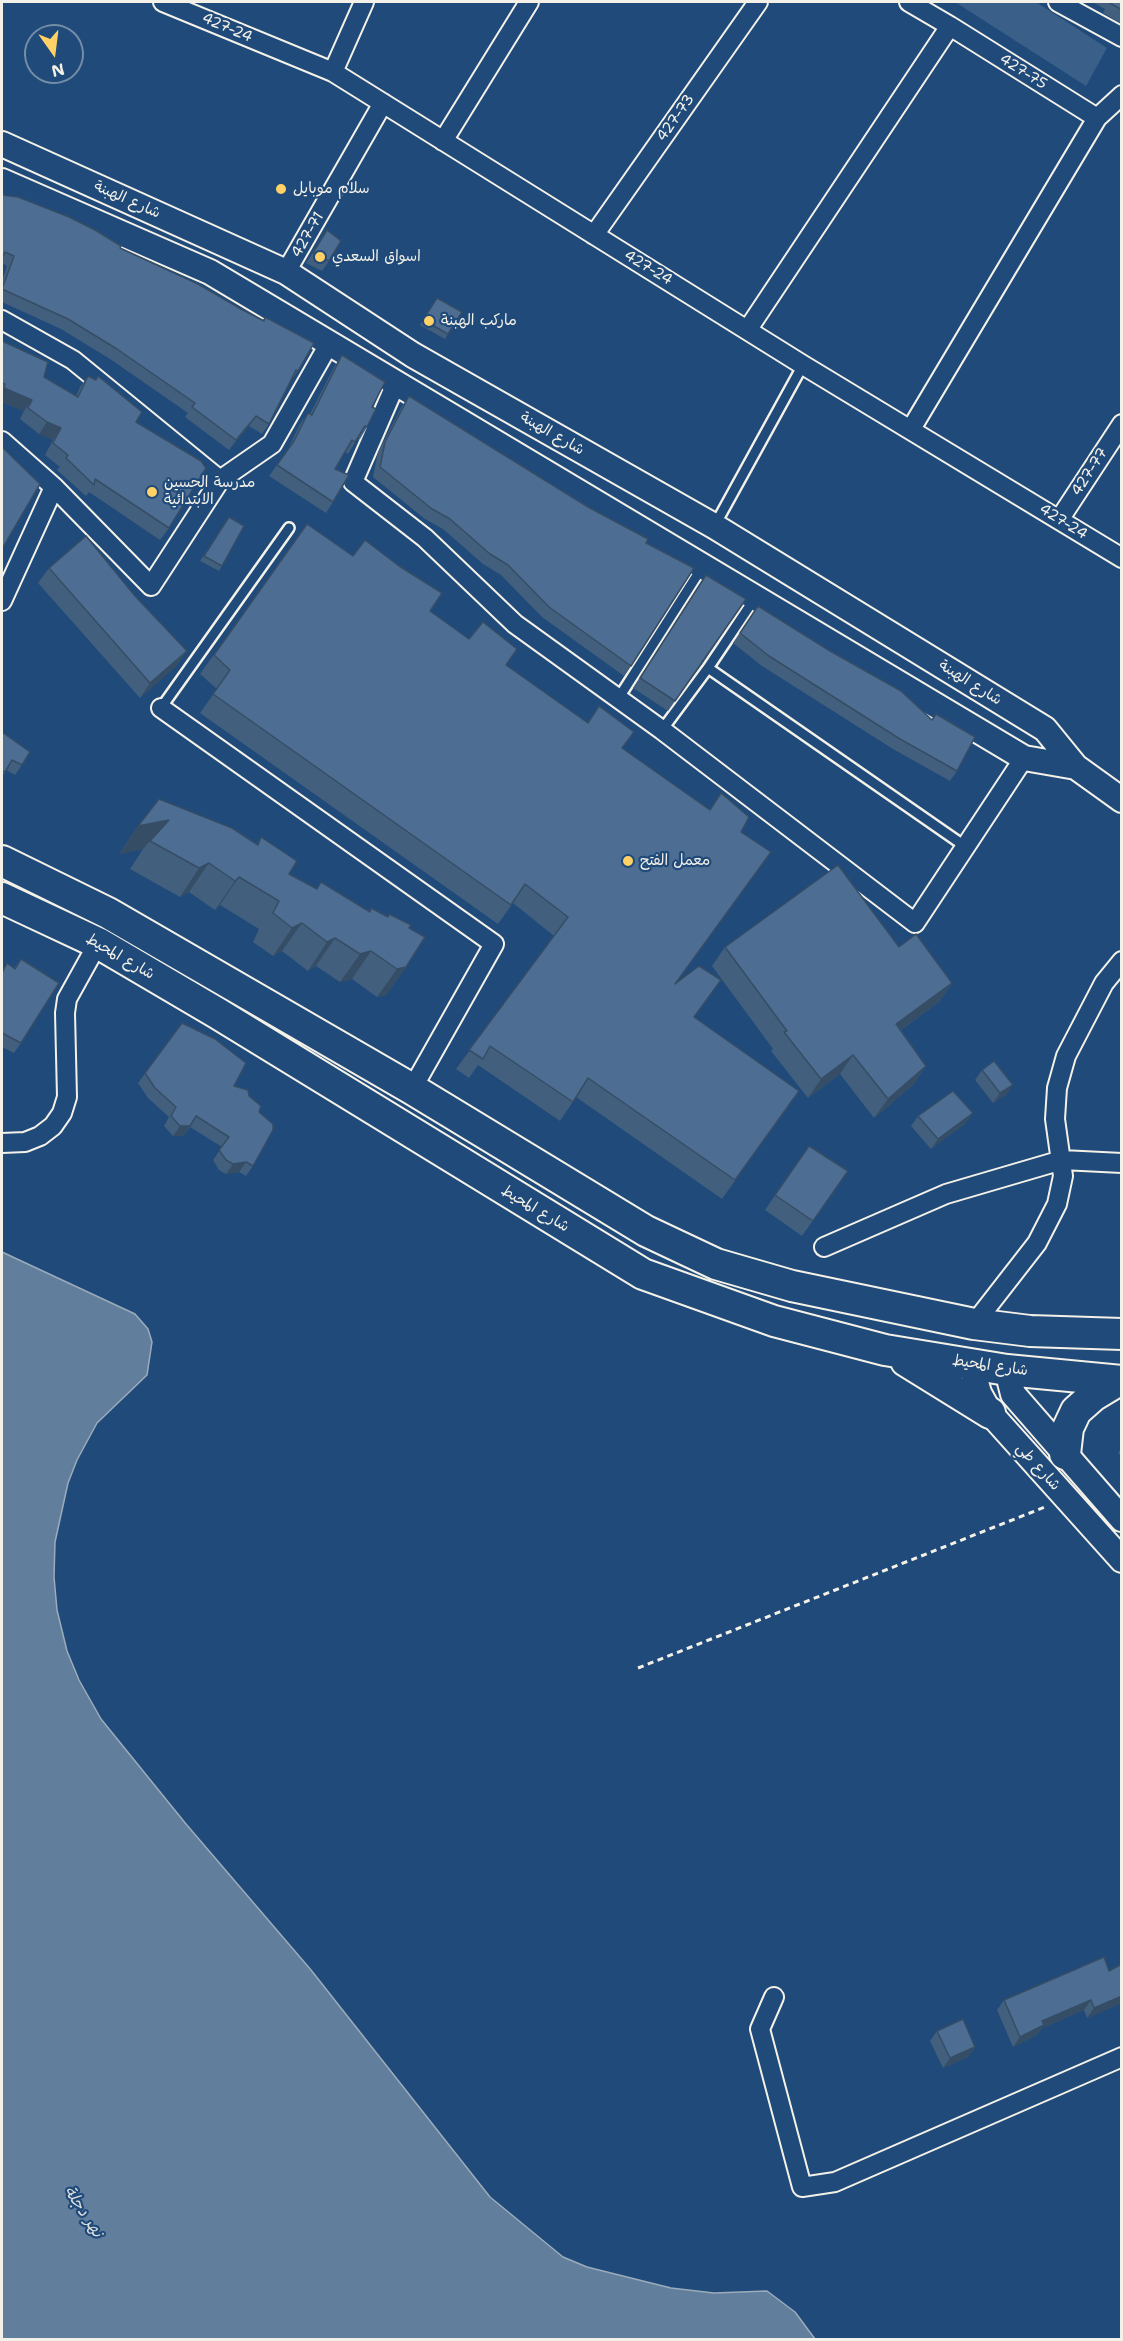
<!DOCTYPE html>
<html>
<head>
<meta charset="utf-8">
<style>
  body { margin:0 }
  #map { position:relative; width:1123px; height:2341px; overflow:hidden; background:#1f4a7a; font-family:"Shantell Sans",sans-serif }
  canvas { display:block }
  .frame { position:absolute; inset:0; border:3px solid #f4f1e8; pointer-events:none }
  .north { position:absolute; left:24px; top:24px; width:60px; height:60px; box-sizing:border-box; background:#1f4a7a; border:2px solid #748da6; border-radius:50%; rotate:166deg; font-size:16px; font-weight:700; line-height:24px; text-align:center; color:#f4f1e8 }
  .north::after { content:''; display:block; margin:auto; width:21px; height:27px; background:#ffd166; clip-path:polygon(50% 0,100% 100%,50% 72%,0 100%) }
</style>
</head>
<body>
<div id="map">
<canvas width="1123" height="2341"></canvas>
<div class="frame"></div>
<div class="north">N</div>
</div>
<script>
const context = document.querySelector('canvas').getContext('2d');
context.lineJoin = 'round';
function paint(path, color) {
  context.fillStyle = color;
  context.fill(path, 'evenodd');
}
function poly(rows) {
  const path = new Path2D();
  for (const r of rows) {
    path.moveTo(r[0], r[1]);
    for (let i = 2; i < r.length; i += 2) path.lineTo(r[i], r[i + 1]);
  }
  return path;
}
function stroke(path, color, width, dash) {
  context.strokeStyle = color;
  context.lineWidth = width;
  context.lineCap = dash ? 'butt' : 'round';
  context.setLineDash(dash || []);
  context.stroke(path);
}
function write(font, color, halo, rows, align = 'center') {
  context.font = font + ' "Shantell Sans","Playpen Sans Arabic",sans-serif';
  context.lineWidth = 4.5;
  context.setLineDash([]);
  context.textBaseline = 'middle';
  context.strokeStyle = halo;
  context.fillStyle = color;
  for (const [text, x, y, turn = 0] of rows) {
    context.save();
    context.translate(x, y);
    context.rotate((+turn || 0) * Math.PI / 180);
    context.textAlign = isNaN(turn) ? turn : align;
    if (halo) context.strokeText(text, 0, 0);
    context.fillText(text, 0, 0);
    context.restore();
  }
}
paint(poly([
  [955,2,1036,2,1107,48,1086,86]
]), '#3a5f88');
const water = poly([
  [2,1252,135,1314,148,1329,152,1342,147,1375,97,1423,77,1460,68,1483,55,1542,54,1577,57,1610,67,1651,79,1680,101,1719,186,1824,311,1970,490,2197,563,2257,587,2267,671,2288,714,2293,767,2291,795,2312,815,2339,2,2339,2,1252]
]);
paint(water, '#627e9d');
stroke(water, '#9cacbb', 1.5);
const service = poly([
  [715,525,803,365],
  [708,668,966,847],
  [618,699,703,566],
  [161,708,289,528],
  [662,730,708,668,755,598]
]);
const minor = poly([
  [163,2,333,72,803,365,1122,558],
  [909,2,950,26],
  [1058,2,1122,37],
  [333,72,364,2],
  [1097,118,1122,95],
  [443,141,529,2],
  [594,235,758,2],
  [286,272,383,103],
  [2,320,73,360,220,480],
  [748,329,950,26,1097,118,911,429],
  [396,383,353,482,425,538,515,624,662,730,915,923,1024,758],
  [2,441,54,487,151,586,220,480,272,444,329,344],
  [1059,520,1122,424],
  [2,601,54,487],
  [161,708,494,944,412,1089],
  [2,1143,25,1142,40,1136,53,1126,62,1113,67,1097,65,1013,67,999,98,943],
  [824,1247,946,1194,1062,1160,1122,1163],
  [974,1324,1037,1243,1057,1204,1063,1176,1055,1119,1057,1088,1066,1056,1104,983,1122,961],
  [774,1997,760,2029,802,2187,835,2182,1122,2057]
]);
const tertiary = poly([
  [2,144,286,272,413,355,714,526,1045,729,1076,767,1122,800],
  [2,181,210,272,1024,758,1076,767],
  [971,1364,979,1393,990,1413,1122,1560],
  [1007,1370,1013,1394,1122,1519]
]);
const primary = poly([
  [2,861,108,913,412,1089,646,1231,716,1264,792,1286,974,1324,1030,1331,1122,1334],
  [2,898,98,943,217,1013,643,1274,774,1321,885,1350,1007,1370,1122,1381],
  [906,1361,990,1413],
  [1065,1454,1068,1428,1076,1411,1093,1396,1116,1382]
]);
stroke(service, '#f4f1e8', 14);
stroke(minor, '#f4f1e8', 22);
stroke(tertiary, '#f4f1e8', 28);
stroke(primary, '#f4f1e8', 34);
stroke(poly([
  [638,1668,1045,1507]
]), '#f4f1e8', 3, [6, 4.5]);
stroke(service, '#1f4a7a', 9);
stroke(minor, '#1f4a7a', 18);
stroke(tertiary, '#1f4a7a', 24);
stroke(primary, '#1f4a7a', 30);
paint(poly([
  [1092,2,1122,2,1122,24,1103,13,1105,9],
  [2,195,120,248,263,320,265,317,298,371,291,381,269,424,262,434,249,426,229,450,185,417,188,413,110,359,61,329,2,302,2,281,7,266,2,263],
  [327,230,329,261,322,271,306,263],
  [437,298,448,334,445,339,420,325],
  [2,341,44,377,76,396,80,387,88,376,136,422,169,528,160,540,89,492,86,496,57,470,60,467,45,455,53,440,39,434,20,419,24,411,2,402],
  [342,355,372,407,367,427,360,439,358,438,348,454,345,452,335,469,333,502,326,513,269,476,287,451,300,424,308,413,310,414,334,367],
  [409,396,646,543,631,666,624,676,542,617,501,575,483,564,443,529,425,519,373,477,378,452,402,406],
  [229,517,222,566,219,571,200,561],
  [307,524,587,723,599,706,622,748,741,832,771,852,676,982,694,1017,799,1091,722,1199,576,1097,560,1121,478,1065,469,1078,456,1069,554,936,513,903,498,924,200,713,217,689,200,674],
  [49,568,135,596,187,651,176,666,140,698,38,583],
  [706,575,746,599,668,711,633,688],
  [758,606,957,771,950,781,893,749,762,666,733,643],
  [2,732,22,765,15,775,6,770,2,777],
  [138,826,257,844,261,837,289,874,316,889,369,911,371,908,409,928,406,967,386,995,377,997,352,979,340,982,316,966,308,971,282,951,273,956,253,942,259,929,220,905,215,910,189,892,180,897,130,869,143,849,119,854],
  [725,947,899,947,952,983,939,1002,901,1030,926,1066,913,1085,874,1118,840,1074,808,1098,771,1051,773,1049,712,966],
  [21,959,21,1043,14,1053,2,1047,2,970,7,963,14,968],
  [182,1023,234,1086,249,1096,259,1112,253,1166,246,1176,239,1172,226,1174,219,1170,213,1160,222,1147,190,1127,183,1136,173,1136,164,1126,169,1117,148,1098,138,1083],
  [982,1070,1006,1095,993,1103,975,1080],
  [918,1116,966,1123,931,1149,911,1126],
  [809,1146,848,1171,802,1236,765,1210],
  [1122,1447,1122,1457,1118,1453],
  [1122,1964,1122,2003,1087,2018,1084,2010,1042,2028,1037,2035,1013,2047,997,2010,1004,2000,1109,1971],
  [937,2031,975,2047,968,2057,943,2068,930,2041]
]), '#425f7e');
paint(poly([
  [4,388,32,400,24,411,2,402,2,391],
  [256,416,249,426,229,450,236,440],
  [47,422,61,428,53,440,39,434],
  [187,651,176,666,140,698,150,683],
  [169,820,150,841,143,849,119,854,138,826],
  [771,852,758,871,662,1002,675,984],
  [209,863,189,892,180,897,199,868],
  [239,877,220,905,215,910,235,881],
  [302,923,282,951,273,956,292,928],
  [335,938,316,966,308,971,327,942],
  [371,951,352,979,340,982,360,954],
  [406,967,386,995,377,997,397,969],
  [952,983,939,1002,883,1043,896,1024],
  [853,1055,840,1074,808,1098,821,1079],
  [926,1066,913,1085,874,1118,888,1099],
  [1013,1085,1006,1095,993,1103,1000,1093],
  [973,1113,966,1123,931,1149,938,1139],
  [180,1126,190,1126,183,1136,173,1136],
  [246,1162,239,1172,226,1174,233,1164],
  [1122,1996,1122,2003,1087,2018,1094,2008],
  [1091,2000,1084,2010,1042,2028,1037,2035,1013,2047,1020,2037,1042,2021],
  [975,2047,968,2057,943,2068,950,2058]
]), '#364d66');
const building = poly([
  [1110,2,1122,2,1122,10,1110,3,1110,2],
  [2,195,18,197,69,217,95,230,121,246,120,248,198,284,241,309,264,321,265,317,314,343,298,371,296,370,269,424,256,416,236,440,192,407,195,403,117,349,68,319,2,289,14,256,5,252,2,258,2,195],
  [327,230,341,241,329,261,313,253,327,230],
  [437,298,462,312,448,334,423,320,437,298],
  [2,341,48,362,44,377,78,397,88,376,96,380,98,376,142,412,136,422,201,461,206,468,169,528,95,479,94,485,66,458,68,455,53,443,61,428,47,422,28,408,32,400,4,388,5,384,2,383,2,341],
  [342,355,385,382,372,407,376,409,367,427,365,426,355,442,352,440,335,469,349,475,333,502,277,465,294,441,308,413,312,415,342,355],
  [409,396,588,507,648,539,646,543,694,568,631,666,549,607,508,565,490,554,450,519,432,509,380,467,385,442,409,396],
  [2,447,40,484,2,549,2,447],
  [229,517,244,526,222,566,204,556,229,517],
  [307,524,353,556,365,540,399,566,442,593,430,611,469,639,483,622,517,649,506,665,588,723,599,706,634,732,622,748,710,810,721,793,749,817,741,832,771,852,675,984,699,966,721,980,694,1017,799,1091,735,1180,588,1078,573,1102,490,1046,483,1059,469,1050,568,917,525,884,511,905,213,694,230,670,214,655,307,524],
  [86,536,135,596,187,651,150,683,49,568,86,536],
  [706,575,746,599,675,701,640,678,706,575],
  [758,606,830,651,901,691,932,720,936,714,975,737,957,771,900,739,769,656,740,633,758,606],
  [2,732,30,752,22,765,12,760,5,772,2,770,2,732],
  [159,799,232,828,258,845,261,837,297,861,289,874,317,889,321,882,370,912,371,908,388,917,389,914,411,925,409,928,425,937,406,967,397,969,371,951,360,954,335,938,327,942,302,923,292,928,273,913,279,901,239,877,235,881,209,863,199,868,150,841,169,820,138,826,159,799],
  [838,865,899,947,916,934,952,983,896,1024,926,1066,888,1099,853,1055,821,1079,784,1032,787,1031,725,947,838,865],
  [21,959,59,983,21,1043,2,1033,2,973,7,963,15,969,21,959],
  [182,1023,215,1039,246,1063,234,1086,248,1090,249,1096,261,1106,259,1112,273,1124,273,1130,253,1166,246,1162,233,1164,226,1160,219,1150,229,1137,196,1116,190,1126,180,1126,171,1116,176,1107,155,1088,145,1073,182,1023],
  [994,1061,1013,1085,1000,1093,982,1070,994,1061],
  [953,1091,973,1113,938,1139,918,1116,953,1091],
  [809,1146,848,1171,813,1221,775,1195,809,1146],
  [1104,1957,1109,1971,1122,1964,1122,1996,1094,2008,1091,2000,1042,2021,1044,2025,1020,2037,1004,2000,1104,1957],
  [963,2019,975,2047,950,2058,937,2031,963,2019]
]);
paint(building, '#4d6e92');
stroke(building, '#364d66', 1.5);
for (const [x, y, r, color] of [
  [281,189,6,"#ffd166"],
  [320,257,6,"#ffd166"],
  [429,321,6,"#ffd166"],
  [152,492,6,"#ffd166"],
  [628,861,6,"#ffd166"]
]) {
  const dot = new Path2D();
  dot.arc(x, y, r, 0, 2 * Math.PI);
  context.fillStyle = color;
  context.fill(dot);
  stroke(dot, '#1f4a7a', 2);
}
write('15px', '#f4f1e8', '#1f4a7a', [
  ["427-24",227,28,23],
  ["427-75",1023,72,32],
  ["427-73",676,118,-55],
  ["شارع الهبنة",127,200,24],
  ["427-71",308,235,-60],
  ["427-24",648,268,31],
  ["شارع الهبنة",552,434,30],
  ["427-77",1090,472,-57],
  ["427-24",1063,522,32],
  ["شارع الهبنة",970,683,32],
  ["شارع المحيط",120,957,30],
  ["شارع المحيط",535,1209,31],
  ["شارع المحيط",990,1366,8],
  ["شارع طي",1038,1467,48]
]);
write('15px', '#f4f1e8', '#1f4a7a', [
  ["سلام موبايل",293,189],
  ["اسواق السعدي",332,257],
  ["ماركب الهبنة",441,321],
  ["مدرسة الحسين",164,483],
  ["الابتدائية",164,500],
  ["معمل الفتح",640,861]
], 'left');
write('italic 16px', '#dee0dd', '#1f4a7a', [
  ["نهر دجلة",83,2212,57]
]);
</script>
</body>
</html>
